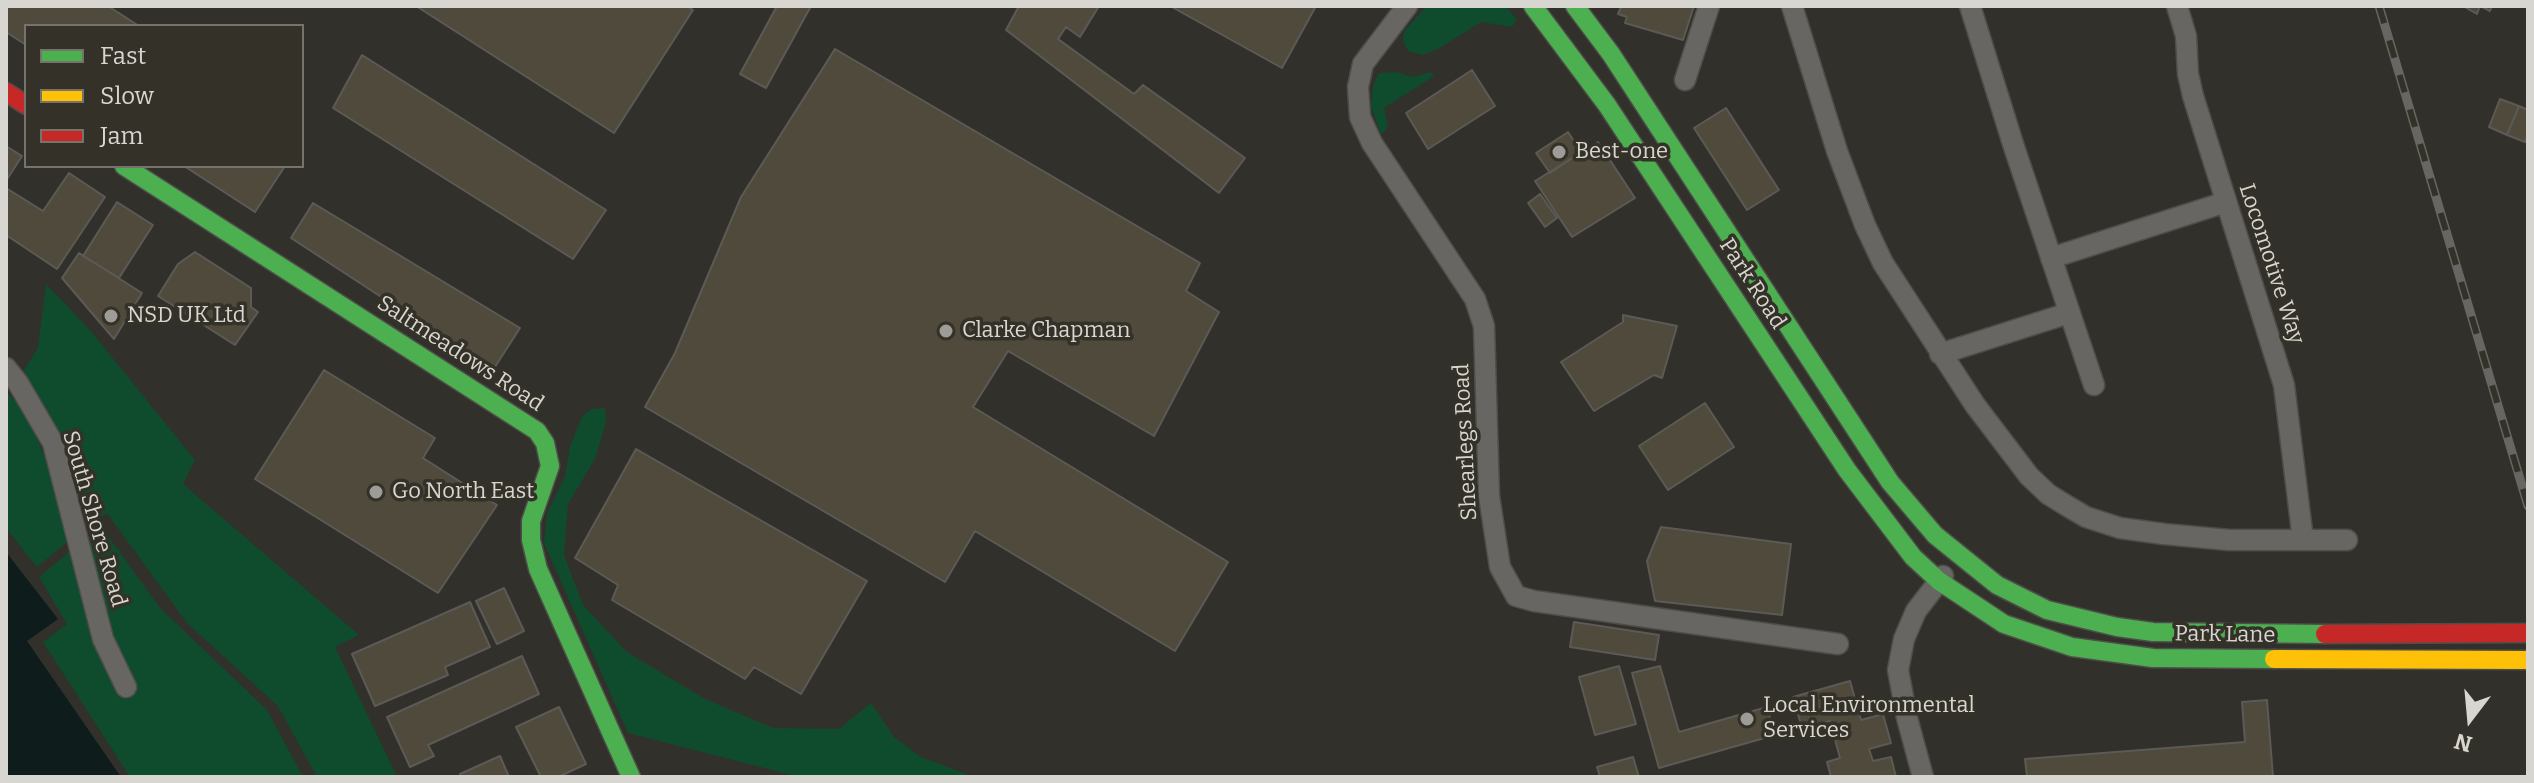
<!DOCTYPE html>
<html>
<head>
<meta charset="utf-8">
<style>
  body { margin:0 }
  #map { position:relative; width:2534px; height:783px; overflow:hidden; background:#31302b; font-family:Bitter,serif }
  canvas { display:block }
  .frame { position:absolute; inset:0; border:8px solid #d8d6d1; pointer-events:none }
  .legend { position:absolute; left:24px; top:24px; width:280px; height:144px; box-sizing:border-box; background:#343128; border:2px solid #76736c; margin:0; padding:10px 14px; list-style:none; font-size:24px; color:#d8d6d1 }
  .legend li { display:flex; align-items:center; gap:16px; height:40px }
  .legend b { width:40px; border:2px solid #76736c }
  .north { position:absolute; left:2430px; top:679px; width:80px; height:80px; -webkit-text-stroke:6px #343128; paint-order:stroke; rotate:196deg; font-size:22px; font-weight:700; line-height:32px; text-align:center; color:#d8d6d1 }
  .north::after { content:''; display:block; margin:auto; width:28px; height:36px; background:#d8d6d1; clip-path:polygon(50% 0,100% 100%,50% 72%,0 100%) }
</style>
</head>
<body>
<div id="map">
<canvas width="2534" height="783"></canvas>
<div class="frame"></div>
<ul class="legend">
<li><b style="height:10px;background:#4caf50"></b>Fast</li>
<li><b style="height:10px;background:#ffc107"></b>Slow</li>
<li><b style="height:10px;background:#c62828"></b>Jam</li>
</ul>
<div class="north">N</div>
</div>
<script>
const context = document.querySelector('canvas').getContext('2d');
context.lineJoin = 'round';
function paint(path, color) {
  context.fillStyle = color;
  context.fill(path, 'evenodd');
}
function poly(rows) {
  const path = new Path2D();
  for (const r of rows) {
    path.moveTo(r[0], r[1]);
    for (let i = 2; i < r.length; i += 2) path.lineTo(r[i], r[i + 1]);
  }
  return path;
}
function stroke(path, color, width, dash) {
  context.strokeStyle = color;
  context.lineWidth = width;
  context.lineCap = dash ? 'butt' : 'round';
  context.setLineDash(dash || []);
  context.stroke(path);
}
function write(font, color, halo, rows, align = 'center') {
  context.font = font + ' Bitter,serif';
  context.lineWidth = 7;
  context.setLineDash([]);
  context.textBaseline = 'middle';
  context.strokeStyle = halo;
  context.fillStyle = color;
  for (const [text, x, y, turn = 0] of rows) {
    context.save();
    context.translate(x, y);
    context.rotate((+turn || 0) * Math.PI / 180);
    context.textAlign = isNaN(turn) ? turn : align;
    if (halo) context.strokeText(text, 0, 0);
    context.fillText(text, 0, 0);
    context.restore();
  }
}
paint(poly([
  [1427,6,1505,6,1517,19,1512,27,1481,22,1438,49,1423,55,1408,51,1403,41,1404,31],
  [1396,72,1413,77,1431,72,1434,76,1384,108,1388,127,1381,135,1371,106,1373,85,1379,73],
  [46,284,90,330,195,460,183,484,359,635,335,647,397,777,317,777,278,706,187,623,107,513,87,527,58,442,24,370,38,348],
  [6,392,23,408,50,468,68,541,37,567,6,528],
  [605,408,606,422,595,459,568,504,564,555,583,605,627,652,705,699,773,728,839,729,871,703,894,737,921,757,974,777,799,777,628,733,544,543,547,513,565,477,570,446,582,417,591,409],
  [101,526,160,608,267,710,303,777,130,777,43,642,67,624,39,577]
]), '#0f4c2d');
paint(poly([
  [6,552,58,619,27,641,121,777,6,777]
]), '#0e1d1c');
const building = poly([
  [6,6,108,6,139,26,26,26,26,45,6,32,6,6],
  [416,6,687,6,693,10,614,133,416,6],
  [777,6,811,6,766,88,740,74,777,6],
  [1019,6,1099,6,1080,37,1066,27,1058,39,1134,94,1143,85,1245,158,1219,193,1006,30,1019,6],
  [1170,6,1316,6,1282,68,1170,6],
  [1618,6,1694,6,1683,40,1625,23,1627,17,1618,14,1621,7,1618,6],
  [2463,6,2492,6,2490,11,2480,6,2477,14,2463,6],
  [835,49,1200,263,1186,291,1219,312,1154,436,1008,351,973,407,1228,562,1175,651,975,531,945,582,645,407,675,353,741,197,835,49],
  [362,55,606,210,573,259,333,108,362,55],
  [1472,70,1495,106,1428,149,1406,113,1472,70],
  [2500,99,2519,106,2507,135,2489,127,2500,99],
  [2519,106,2528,110,2528,135,2525,142,2507,135,2519,106],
  [1726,108,1779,190,1747,210,1694,128,1726,108],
  [1568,132,1581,152,1550,173,1536,153,1568,132],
  [1598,142,1635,198,1572,237,1535,181,1598,142],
  [6,146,22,156,6,181,6,146],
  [184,166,285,166,255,212,184,166],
  [69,173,105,197,57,269,6,235,6,188,43,211,69,173],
  [1540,194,1557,218,1545,227,1528,203,1540,194],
  [117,202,153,225,119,278,83,256,117,202],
  [313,203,520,328,493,370,291,238,313,203],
  [195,252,251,288,251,307,258,312,235,345,158,296,178,264,195,252],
  [79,253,142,293,114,339,62,278,79,253],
  [1623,315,1677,326,1662,378,1654,375,1594,411,1561,362,1623,322,1623,315],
  [324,370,435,438,423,458,497,505,438,593,255,479,324,370],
  [1705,403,1734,447,1668,490,1639,446,1705,403],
  [636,449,867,581,801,694,754,667,745,679,612,600,618,585,575,558,636,449],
  [1661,527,1791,544,1782,615,1655,601,1647,561,1661,527],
  [504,588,524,631,497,644,476,601,504,588],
  [470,602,490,647,445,667,448,675,375,706,352,654,470,602],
  [1574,622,1659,635,1655,660,1570,647,1574,622],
  [522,656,539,694,428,745,434,756,410,767,387,717,522,656],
  [1619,666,1636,724,1595,735,1579,677,1619,666],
  [1660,666,1679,732,1767,707,1775,735,1659,768,1632,673,1660,666],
  [1850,681,1861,720,1883,714,1891,743,1869,749,1873,761,1891,757,1896,777,1831,777,1827,762,1840,758,1830,721,1802,728,1793,697,1850,681],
  [2267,700,2273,777,2027,777,2025,759,2245,742,2242,702,2267,700],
  [559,707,586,764,558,777,541,777,516,727,559,707],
  [500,756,509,777,461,777,460,774,500,756],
  [1633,757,1639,777,1600,777,1597,767,1633,757]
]);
paint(building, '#4f4a3b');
stroke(building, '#5b5a56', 2);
const street = poly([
  [1407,6,1363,64,1358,87,1360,117,1372,143,1475,299,1484,326,1489,496,1500,567,1516,596,1534,601,1838,644],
  [1792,6,1837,151,1865,225,1883,263,1975,405,2029,476,2048,494,2064,504,2086,517,2120,528,2164,534,2229,540,2347,540],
  [1970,6,2014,147,2094,385],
  [2177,6,2186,36,2188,74,2193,96,2284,385,2303,540],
  [1685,80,1709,6],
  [2051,258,2226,202],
  [1940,354,2069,313],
  [6,368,18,383,53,443,103,639,126,687],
  [1923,777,1907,718,1898,670,1904,639,1916,611,1943,576]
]);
const fast = poly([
  [1533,6,1607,105,1847,470,1913,557,1939,581,2004,624,2072,647,2153,658,2274,659],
  [1575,6,1611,54,1890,482,1935,535,1997,585,2047,610,2117,627,2153,632,2325,634],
  [124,166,537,431,545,443,550,466,531,521,531,540,538,569,631,777]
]);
const slow = poly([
  [2274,659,2528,660]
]);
const jam = poly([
  [6,92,26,105],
  [2325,634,2528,633]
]);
stroke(street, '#4e4d4a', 23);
stroke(fast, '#4e4d4a', 21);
stroke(slow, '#4e4d4a', 21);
stroke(jam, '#4e4d4a', 21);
stroke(street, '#676662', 20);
stroke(fast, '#4caf50', 18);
stroke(slow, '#ffc107', 18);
stroke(jam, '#c62828', 18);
const rail = poly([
  [2379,6,2528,506]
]);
stroke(rail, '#676662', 9);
stroke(rail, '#343128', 6, [18]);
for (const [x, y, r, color] of [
  [1559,152,8,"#9e9c97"],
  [111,316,8,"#9e9c97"],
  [946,331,8,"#9e9c97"],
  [376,492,8,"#9e9c97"],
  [1747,719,8,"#9e9c97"]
]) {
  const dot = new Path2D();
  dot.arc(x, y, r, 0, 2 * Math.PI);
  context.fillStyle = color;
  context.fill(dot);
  stroke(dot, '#343128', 3);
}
write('22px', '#d8d6d1', '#343128', [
  ["Best-one",1575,152],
  ["NSD UK Ltd",127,316],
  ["Clarke Chapman",962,331],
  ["Go North East",392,492],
  ["Local Environmental",1763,706],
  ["Services",1763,731]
], 'left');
write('22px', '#d8d6d1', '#343128', [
  ["Locomotive Way",2271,264,72],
  ["Park Road",1752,284,57],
  ["Saltmeadows Road",460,354,33],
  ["Shearlegs Road",1466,442,-93],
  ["South Shore Road",94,519,74],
  ["Park Lane",2225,635,1]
]);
</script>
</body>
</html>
